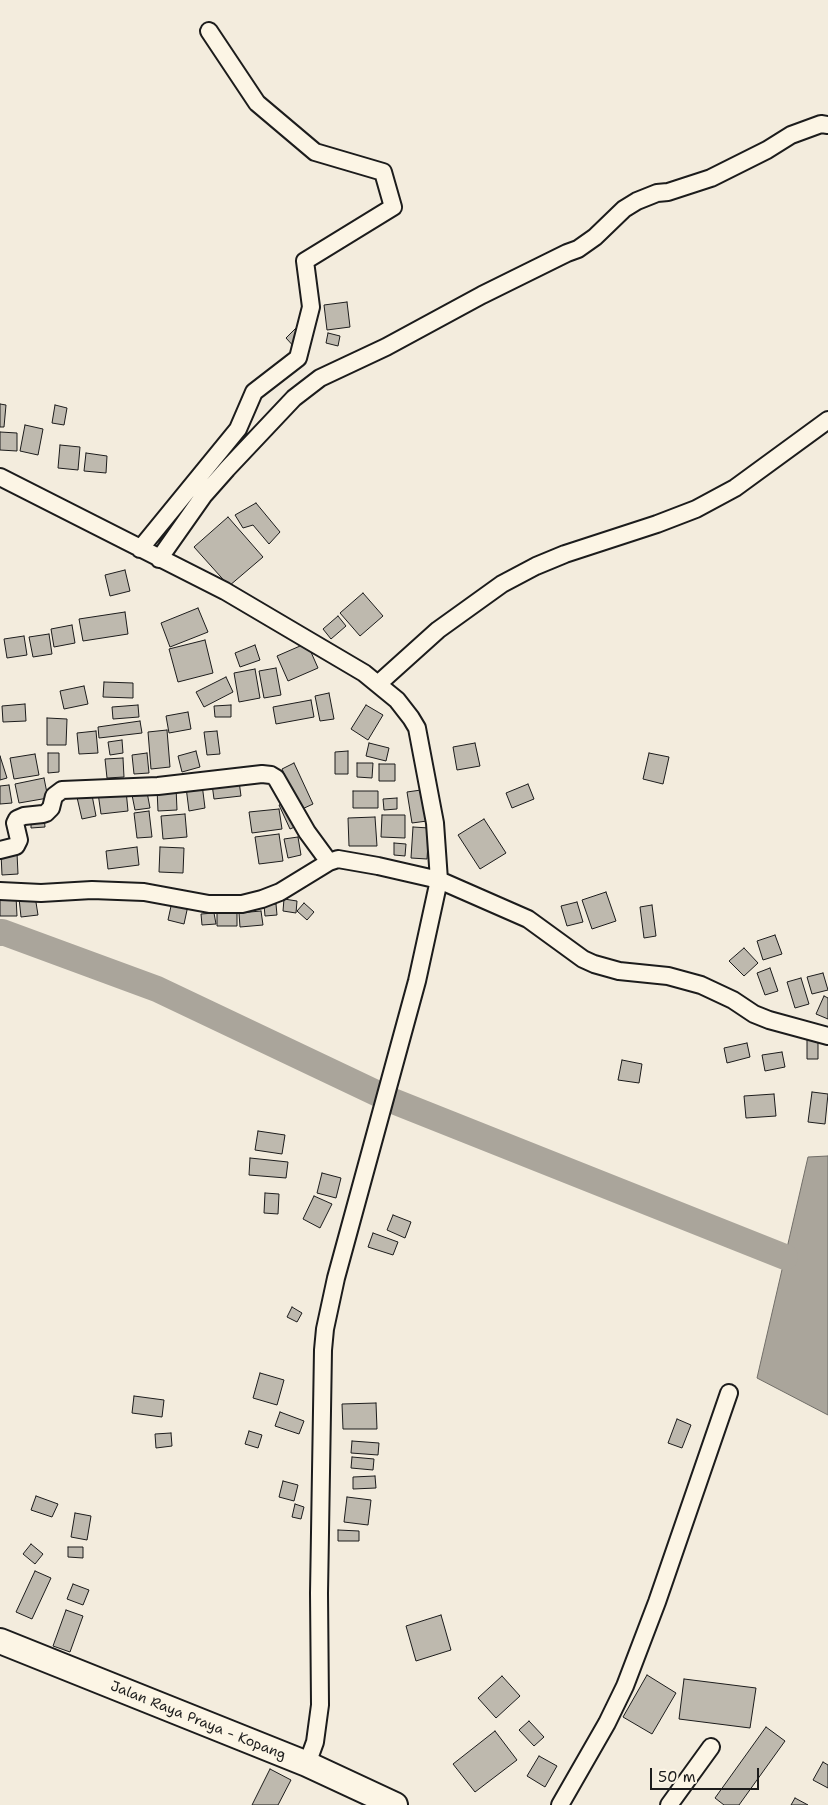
<!DOCTYPE html>
<html>
<head>
<meta charset="utf-8">
<style>
  body { margin:0 }
  #map { position:relative; width:828px; height:1805px; overflow:hidden; background:#f3ecdd; font-family:"Shantell Sans",sans-serif }
  canvas { display:block }
  .scale { position:absolute; left:650px; top:1768px; width:109px; height:22px; box-sizing:border-box; border:2px solid #1c1c1c; border-top:0; padding-left:6px; font-size:15px; line-height:18px; white-space:nowrap; color:#1c1c1c; -webkit-text-stroke:4px #fcf5e5; paint-order:stroke }
</style>
</head>
<body>
<div id="map">
<canvas width="828" height="1805"></canvas>
<div class="scale">50 m</div>
</div>
<script>
const context = document.querySelector('canvas').getContext('2d');
context.lineJoin = 'round';
function paint(path, color) {
  context.fillStyle = color;
  context.fill(path, 'evenodd');
}
function poly(rows) {
  const path = new Path2D();
  for (const r of rows) {
    path.moveTo(r[0], r[1]);
    for (let i = 2; i < r.length; i += 2) path.lineTo(r[i], r[i + 1]);
  }
  return path;
}
function stroke(path, color, width, dash) {
  context.strokeStyle = color;
  context.lineWidth = width;
  context.lineCap = dash ? 'butt' : 'round';
  context.setLineDash(dash || []);
  context.stroke(path);
}
function write(font, color, halo, rows, align = 'center') {
  context.font = font + ' "Shantell Sans",sans-serif';
  context.lineWidth = 4;
  context.setLineDash([]);
  context.textBaseline = 'middle';
  context.strokeStyle = halo;
  context.fillStyle = color;
  for (const [text, x, y, turn = 0] of rows) {
    context.save();
    context.translate(x, y);
    context.rotate((+turn || 0) * Math.PI / 180);
    context.textAlign = isNaN(turn) ? turn : align;
    if (halo) context.strokeText(text, 0, 0);
    context.fillText(text, 0, 0);
    context.restore();
  }
}
const water = poly([
  [828,1156,828,1415,757,1378,808,1157,828,1156]
]);
paint(water, '#aaa59b');
stroke(water, '#716e68', 1);
stroke(poly([
  [0,933,2,932,157,989,393,1101,785,1257]
]), '#aaa59b', 26);
const building = poly([
  [347,302,350,327,327,330,324,305,347,302],
  [302,322,314,334,297,350,286,338,302,322],
  [328,333,340,336,338,346,326,343,328,333],
  [0,404,6,405,4,427,0,427,0,404],
  [55,405,67,408,64,425,52,423,55,405],
  [25,425,43,429,38,455,20,451,25,425],
  [0,432,17,433,17,451,0,450,0,432],
  [60,445,80,447,78,470,58,468,60,445],
  [86,453,107,456,106,473,84,471,86,453],
  [256,503,280,532,269,544,253,525,243,528,235,515,256,503],
  [228,517,263,557,229,586,194,547,228,517],
  [125,570,130,591,110,596,105,575,125,570],
  [363,593,383,616,360,636,340,613,363,593],
  [198,608,208,632,170,647,161,623,198,608],
  [125,612,128,634,83,641,79,619,125,612],
  [338,616,346,626,331,639,323,629,338,616],
  [72,625,75,643,54,647,51,629,72,625],
  [49,634,52,654,33,657,29,637,49,634],
  [24,636,27,655,7,658,4,639,24,636],
  [205,640,213,673,178,682,169,649,205,640],
  [307,643,318,668,288,681,277,656,307,643],
  [255,645,260,660,240,667,235,653,255,645],
  [276,668,281,695,264,698,259,671,276,668],
  [255,669,260,698,239,702,234,673,255,669],
  [226,677,233,692,204,707,196,692,226,677],
  [104,682,133,683,133,698,103,697,104,682],
  [84,686,88,704,64,709,60,691,84,686],
  [329,693,334,719,320,721,315,696,329,693],
  [311,700,314,717,276,724,273,707,311,700],
  [25,704,26,721,3,722,2,706,25,704],
  [138,705,139,717,113,719,112,707,138,705],
  [231,705,231,717,215,717,214,706,231,705],
  [366,705,383,715,368,740,351,729,366,705],
  [188,712,191,729,169,733,166,716,188,712],
  [47,718,67,719,66,745,47,745,47,718],
  [140,721,142,733,99,738,98,727,140,721],
  [167,730,170,767,151,769,148,732,167,730],
  [96,731,98,753,79,754,77,733,96,731],
  [217,731,220,754,207,755,204,732,217,731],
  [122,740,123,753,110,755,108,742,122,740],
  [369,743,389,748,386,761,366,756,369,743],
  [475,743,480,766,457,770,453,747,475,743],
  [196,751,200,767,182,772,178,756,196,751],
  [348,751,348,774,335,774,335,752,348,751],
  [48,753,59,753,59,772,48,773,48,753],
  [147,753,149,773,134,774,132,755,147,753],
  [649,753,669,757,663,784,643,779,649,753],
  [35,754,39,775,14,779,10,758,35,754],
  [0,756,7,778,0,780,0,756],
  [123,758,124,777,107,778,105,759,123,758],
  [294,763,313,804,300,810,282,769,294,763],
  [357,763,373,763,372,778,357,777,357,763],
  [379,764,395,764,395,781,379,781,379,764],
  [44,778,48,798,19,803,15,784,44,778],
  [239,781,241,796,214,799,212,784,239,781],
  [202,784,205,808,189,811,186,787,202,784],
  [528,784,534,799,512,808,506,793,528,784],
  [9,785,12,803,0,804,0,786,9,785],
  [176,787,177,810,158,811,157,789,176,787],
  [91,790,96,816,82,819,76,793,91,790],
  [126,790,128,811,101,814,98,793,126,790],
  [421,790,427,821,412,823,407,792,421,790],
  [353,791,378,791,378,808,353,808,353,791],
  [147,792,150,808,135,810,132,795,147,792],
  [397,798,397,809,384,810,383,799,397,798],
  [286,802,297,826,290,829,279,805,286,802],
  [279,809,282,829,252,833,249,812,279,809],
  [149,811,152,837,137,838,134,813,149,811],
  [185,814,187,837,163,839,161,816,185,814],
  [382,815,405,815,405,838,381,837,382,815],
  [44,816,45,827,31,828,31,817,44,816],
  [375,817,377,846,349,846,348,818,375,817],
  [484,819,506,853,480,869,458,835,484,819],
  [413,827,429,828,427,859,411,858,413,827],
  [279,834,283,861,259,864,255,837,279,834],
  [298,837,301,855,288,858,284,839,298,837],
  [394,843,406,844,405,856,394,855,394,843],
  [137,847,139,865,108,869,106,851,137,847],
  [160,847,184,848,183,873,159,872,160,847],
  [1,853,17,853,18,874,2,875,1,853],
  [606,892,616,921,592,929,582,900,606,892],
  [16,896,17,916,0,916,0,897,16,896],
  [35,896,38,915,21,917,19,898,35,896],
  [173,897,189,901,184,924,168,920,173,897],
  [284,899,297,901,296,913,283,911,284,899],
  [577,902,583,922,567,926,561,906,577,902],
  [304,903,314,912,307,920,297,911,304,903],
  [276,904,277,915,265,916,264,905,276,904],
  [652,905,656,936,644,938,640,907,652,905],
  [261,911,263,925,240,927,239,913,261,911],
  [217,912,237,912,237,926,217,926,217,912],
  [214,913,216,924,202,925,201,914,214,913],
  [775,935,782,954,763,960,757,941,775,935],
  [744,948,758,963,744,976,729,961,744,948],
  [770,968,778,991,765,995,757,973,770,968],
  [823,973,828,990,812,994,807,977,823,973],
  [801,978,809,1004,795,1008,787,982,801,978],
  [824,996,828,998,828,1019,816,1014,824,996],
  [807,1038,818,1038,818,1059,807,1059,807,1038],
  [747,1043,750,1057,727,1063,724,1048,747,1043],
  [782,1052,785,1067,765,1071,762,1055,782,1052],
  [622,1060,642,1064,639,1083,618,1080,622,1060],
  [812,1092,828,1094,825,1124,808,1122,812,1092],
  [774,1094,776,1116,746,1118,744,1096,774,1094],
  [258,1131,285,1135,282,1154,255,1150,258,1131],
  [250,1158,288,1162,286,1178,249,1175,250,1158],
  [322,1173,341,1178,336,1198,317,1193,322,1173],
  [265,1193,279,1194,278,1214,264,1213,265,1193],
  [314,1196,332,1204,320,1228,303,1219,314,1196],
  [393,1215,411,1222,405,1238,387,1230,393,1215],
  [373,1233,398,1242,393,1255,368,1247,373,1233],
  [292,1307,302,1313,297,1322,287,1317,292,1307],
  [260,1373,284,1380,277,1405,253,1398,260,1373],
  [134,1396,164,1400,162,1417,132,1413,134,1396],
  [376,1403,377,1429,343,1429,342,1404,376,1403],
  [280,1412,304,1421,299,1434,275,1426,280,1412],
  [677,1419,691,1425,682,1448,668,1443,677,1419],
  [249,1431,262,1435,258,1448,245,1444,249,1431],
  [171,1433,172,1446,156,1448,155,1434,171,1433],
  [352,1441,379,1443,378,1455,351,1453,352,1441],
  [352,1457,374,1459,373,1470,351,1468,352,1457],
  [375,1476,376,1488,353,1489,353,1477,375,1476],
  [283,1481,298,1485,294,1501,279,1497,283,1481],
  [36,1496,58,1504,52,1517,31,1510,36,1496],
  [347,1497,371,1500,368,1525,344,1522,347,1497],
  [295,1504,304,1507,301,1519,292,1517,295,1504],
  [75,1513,91,1516,87,1540,71,1537,75,1513],
  [338,1530,359,1531,359,1541,338,1541,338,1530],
  [31,1544,43,1554,35,1564,23,1554,31,1544],
  [68,1547,83,1547,83,1558,68,1557,68,1547],
  [35,1571,51,1578,32,1619,16,1612,35,1571],
  [73,1584,89,1590,83,1605,67,1599,73,1584],
  [66,1610,83,1616,70,1652,53,1646,66,1610],
  [441,1615,451,1650,416,1661,406,1626,441,1615],
  [647,1675,676,1693,652,1734,623,1717,647,1675],
  [502,1676,520,1696,496,1718,478,1698,502,1676],
  [684,1679,756,1688,750,1728,679,1719,684,1679],
  [529,1721,544,1737,534,1746,519,1730,529,1721],
  [766,1727,785,1741,739,1805,724,1805,715,1798,766,1727],
  [495,1731,517,1760,475,1792,453,1764,495,1731],
  [539,1756,557,1766,545,1787,527,1776,539,1756],
  [823,1762,828,1765,828,1788,813,1780,823,1762],
  [270,1769,291,1780,278,1805,252,1805,270,1769],
  [795,1798,808,1805,791,1805,795,1798]
]);
paint(building, '#beb9ae');
stroke(building, '#1c1c1c', 1);
const minor = poly([
  [0,477,225,591,364,673,397,700,411,718,417,728,435,823,439,880,528,919,583,959,594,964,619,971,668,976,701,985,733,1000,754,1014,769,1020,828,1036],
  [140,549,238,429,254,392,298,358,311,307,305,261,393,207,383,172,315,152,257,103,209,31],
  [159,559,204,495,227,469,294,398,320,378,386,347,482,295,567,253,578,249,595,237,624,209,637,201,657,193,668,192,711,178,767,150,791,135,821,124,828,125],
  [378,684,438,630,502,584,536,566,565,554,657,524,696,509,735,488,828,420],
  [0,850,16,846,19,840,15,823,17,819,24,816,43,814,46,813,51,808,54,796,62,790,158,786,262,774,271,775,276,778,307,832,329,862],
  [0,891,41,893,92,890,144,892,209,904,242,904,262,899,280,892,329,862,338,859,378,866,439,880,417,981,336,1278,325,1329,323,1350,319,1593,320,1705,315,1742,307,1764],
  [560,1805,607,1723,625,1686,657,1602,729,1393],
  [669,1805,711,1747]
]);
const highway = poly([
  [0,1641,307,1764,395,1805]
]);
stroke(minor, '#1c1c1c', 20);
stroke(highway, '#1c1c1c', 28);
stroke(minor, '#fcf5e5', 16);
stroke(highway, '#fcf5e5', 24);
write('14px', '#1c1c1c', '#fcf5e5', [
  ["Jalan Raya Praya - Kopang",198,1721,22]
]);
</script>
</body>
</html>
